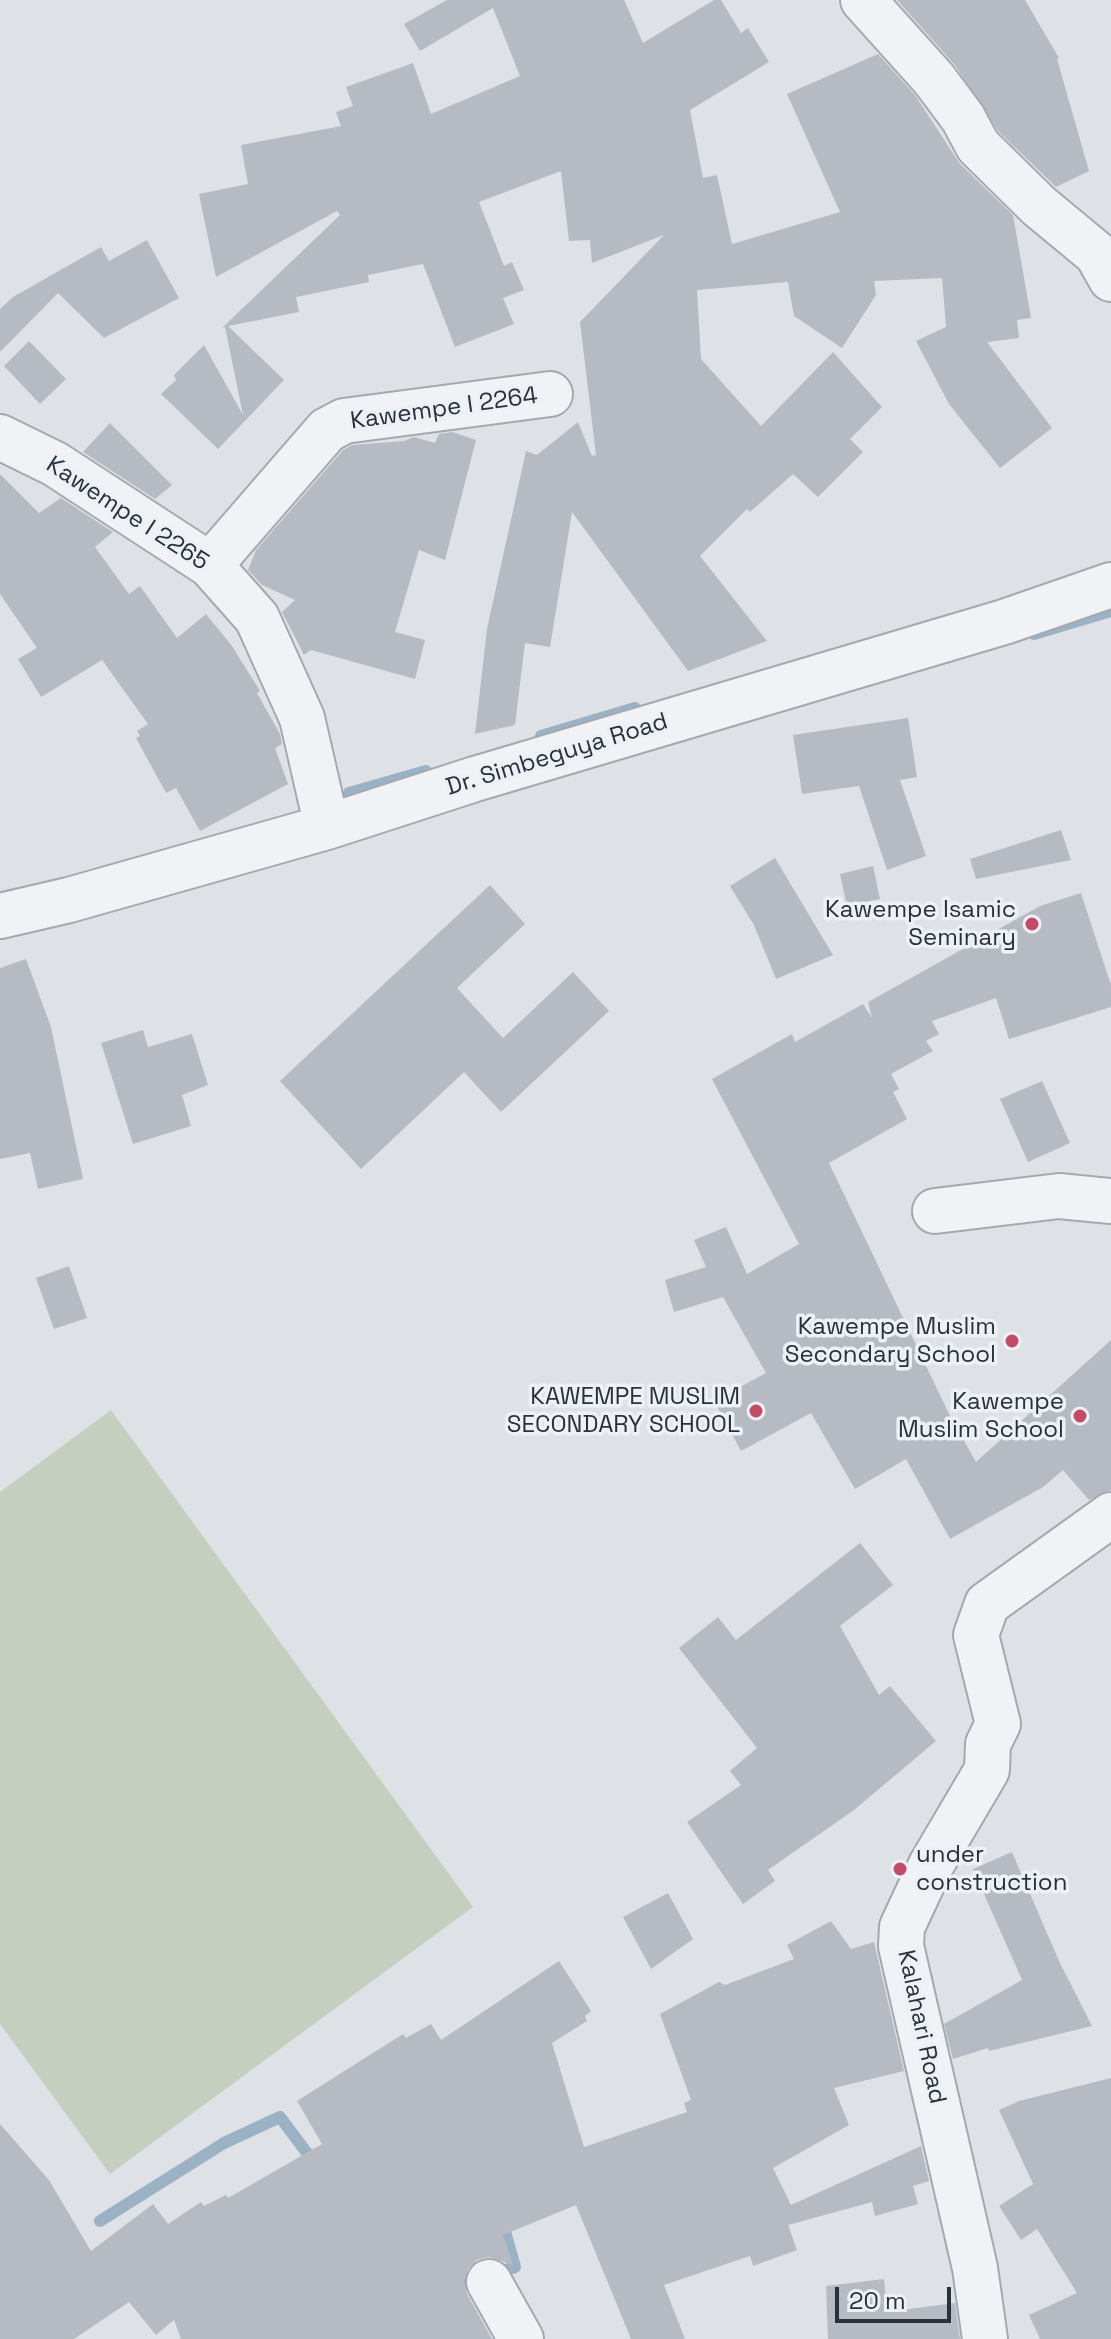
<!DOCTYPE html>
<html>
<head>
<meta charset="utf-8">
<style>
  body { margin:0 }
  #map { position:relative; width:1111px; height:2339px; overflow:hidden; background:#dee2e6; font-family:"Space Grotesk",sans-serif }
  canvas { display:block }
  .scale { position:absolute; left:835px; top:2287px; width:116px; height:36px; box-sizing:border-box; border:4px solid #28313c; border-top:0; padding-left:10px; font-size:24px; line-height:28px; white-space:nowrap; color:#28313c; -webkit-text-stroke:6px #edf0f4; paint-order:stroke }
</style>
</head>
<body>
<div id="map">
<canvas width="1111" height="2339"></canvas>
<div class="scale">20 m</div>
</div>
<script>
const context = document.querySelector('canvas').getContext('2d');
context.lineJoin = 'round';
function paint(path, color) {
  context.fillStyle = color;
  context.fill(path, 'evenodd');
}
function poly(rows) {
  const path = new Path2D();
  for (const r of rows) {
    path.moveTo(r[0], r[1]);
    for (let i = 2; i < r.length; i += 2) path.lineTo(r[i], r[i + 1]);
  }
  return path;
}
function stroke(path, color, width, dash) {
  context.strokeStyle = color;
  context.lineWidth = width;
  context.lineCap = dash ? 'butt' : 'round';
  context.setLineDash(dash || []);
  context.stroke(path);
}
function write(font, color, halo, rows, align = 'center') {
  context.font = font + ' "Space Grotesk",sans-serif';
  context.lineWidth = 7;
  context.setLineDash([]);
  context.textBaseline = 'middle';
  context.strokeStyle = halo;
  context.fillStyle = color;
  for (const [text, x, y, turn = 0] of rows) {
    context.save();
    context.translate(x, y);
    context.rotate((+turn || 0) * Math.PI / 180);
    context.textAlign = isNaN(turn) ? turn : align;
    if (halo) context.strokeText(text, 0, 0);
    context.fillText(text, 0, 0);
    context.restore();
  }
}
paint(poly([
  [111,1410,473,1907,110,2174,0,2024,0,1492]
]), '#c5cfc0');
stroke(poly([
  [1034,634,1111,611],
  [541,736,635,708],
  [349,793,426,771],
  [100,2221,224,2143,280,2117,316,2165],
  [449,2289,515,2267,502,2221]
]), '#9bb2c4', 12);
paint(poly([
  [447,0,624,0,643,43,714,0,721,0,741,33,748,28,769,62,690,110,703,178,717,175,732,244,840,212,787,94,878,54,915,95,960,164,1013,215,1031,318,1017,320,1019,338,987,342,1052,428,1000,468,949,404,916,341,946,327,942,278,874,281,876,295,842,348,794,316,788,282,697,290,701,359,761,426,833,352,882,407,850,439,863,452,818,497,793,474,750,512,747,509,700,556,767,641,688,671,572,512,550,647,525,643,515,725,475,734,487,629,526,451,537,455,578,422,592,456,596,455,580,322,664,235,592,263,590,240,569,241,561,171,479,202,504,266,512,262,524,290,503,298,514,324,455,347,423,264,368,275,369,282,296,297,299,312,228,326,284,380,218,449,161,394,176,380,174,375,204,345,243,415,225,327,222,328,340,215,337,211,216,277,199,194,248,184,241,145,341,126,336,112,353,106,346,87,413,63,431,114,520,76,493,8,420,51,404,24],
  [897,0,1025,0,1059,58,1057,59,1089,171,1056,187,998,131,954,64],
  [147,240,179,298,104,338,58,293,0,352,0,309,13,297,101,247,109,261],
  [29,341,66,379,40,404,4,366],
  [110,423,172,485,155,499,83,452],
  [452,432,476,440,445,560,419,550,395,632,425,640,415,679,311,650,304,655,282,612,295,600,262,585,248,570,256,550,343,450,352,445,404,441,414,437,435,443,439,434],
  [0,474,39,513,61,498,113,532,95,547,129,594,140,586,177,638,206,614,232,646,260,691,257,693,280,734,282,744,275,748,288,784,200,831,176,788,166,793,136,738,140,736,137,731,148,724,102,660,41,697,18,659,37,648,0,594],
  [908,718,917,777,900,780,926,856,887,870,859,786,802,794,793,735],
  [1061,830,1071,860,976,879,970,859],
  [775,858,833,955,776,979,754,925,730,886],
  [873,866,880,899,847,906,840,874],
  [490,885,525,924,457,988,503,1038,573,972,609,1011,501,1112,464,1072,361,1169,280,1081],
  [1081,893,1111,985,1111,1007,1009,1039,996,998,932,1021,939,1034,926,1041,933,1051,891,1074,899,1089,893,1092,907,1119,829,1163,950,1416,976,1462,1111,1340,1111,1490,1089,1500,1063,1470,1043,1487,950,1539,906,1459,855,1489,811,1413,741,1451,714,1401,766,1373,723,1297,674,1312,665,1280,706,1267,694,1240,726,1227,747,1274,799,1244,712,1079,792,1034,795,1042,863,1004,872,1018,868,1002,1040,906],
  [26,959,51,1027,83,1179,38,1189,30,1153,0,1159,0,968],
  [143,1030,148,1047,192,1034,208,1085,182,1095,191,1126,133,1144,101,1043],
  [1042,1081,1070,1143,1028,1162,1000,1099],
  [69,1266,87,1318,54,1329,36,1278],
  [860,1543,893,1585,840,1626,879,1695,890,1686,936,1741,854,1810,768,1870,775,1881,743,1904,687,1822,741,1785,730,1771,757,1748,679,1648,718,1617,736,1640],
  [1012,1852,1059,1961,1092,2026,989,2051,988,2048,953,2059,944,2024,1022,1980,973,1869],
  [668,1893,693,1939,651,1969,623,1917],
  [831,1921,851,1949,874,1942,904,2071,834,2088,849,2125,773,2168,791,2205,921,2146,929,2181,913,2186,918,2204,875,2216,872,2202,788,2225,797,2250,753,2266,750,2256,664,2285,685,2339,631,2339,576,2205,503,2235,513,2265,489,2257,477,2260,468,2269,464,2281,467,2294,492,2339,181,2339,174,2320,156,2335,129,2302,74,2339,0,2339,0,2124,49,2180,91,2251,153,2204,168,2224,201,2202,204,2206,226,2195,228,2198,322,2144,297,2101,403,2034,406,2038,431,2024,441,2040,559,1961,591,2011,585,2016,587,2021,552,2043,584,2147,687,2112,684,2103,691,2100,660,2014,719,1982,725,1985,794,1959,787,1945],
  [1111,2078,1111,2339,1040,2339,1029,2315,1077,2293,1037,2229,1021,2240,999,2206,1033,2184,999,2110,1019,2101],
  [884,2279,887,2312,955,2303,960,2339,828,2339,826,2286]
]), '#b6bbc3');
const minor = poly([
  [863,0,934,79,963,118,978,146,1039,206,1097,254,1111,279],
  [0,437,55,464,210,565,257,618,302,718,327,827],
  [210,565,327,430,344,421,550,394],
  [0,916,69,900,327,827,475,779,1004,622,1111,585],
  [935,1211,1059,1196,1111,1201],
  [489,2282,521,2339],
  [985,2339,975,2268,901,1946,902,1927,931,1865,987,1770,988,1744,998,1724,976,1635,987,1604,1111,1515]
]);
stroke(minor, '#a4a9b0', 48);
stroke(minor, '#f0f2f5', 44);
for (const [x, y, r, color] of [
  [1032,924,8,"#c34b66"],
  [1012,1341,8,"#c34b66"],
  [756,1411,8,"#c34b66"],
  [1080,1416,8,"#c34b66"],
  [900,1869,8,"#c34b66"]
]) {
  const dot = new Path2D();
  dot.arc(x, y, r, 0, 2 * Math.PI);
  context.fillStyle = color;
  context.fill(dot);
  stroke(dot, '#edf0f4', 3);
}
write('24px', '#28313c', '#edf0f4', [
  ["Kawempe I 2264",444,409,-8],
  ["Kawempe I 2265",127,514,33],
  ["Dr. Simbeguya Road",557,755,-17],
  ["Kalahari Road",921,2027,78]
]);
write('24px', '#28313c', '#edf0f4', [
  ["Kawempe Isamic",1016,910],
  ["Seminary",1016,938],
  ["Kawempe Muslim",996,1327],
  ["Secondary School",996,1355],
  ["KAWEMPE MUSLIM",740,1397],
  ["SECONDARY SCHOOL",740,1425],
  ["Kawempe",1064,1402],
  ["Muslim School",1064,1430],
  ["under",916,1855,"left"],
  ["construction",916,1883,"left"]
], 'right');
</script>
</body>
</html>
